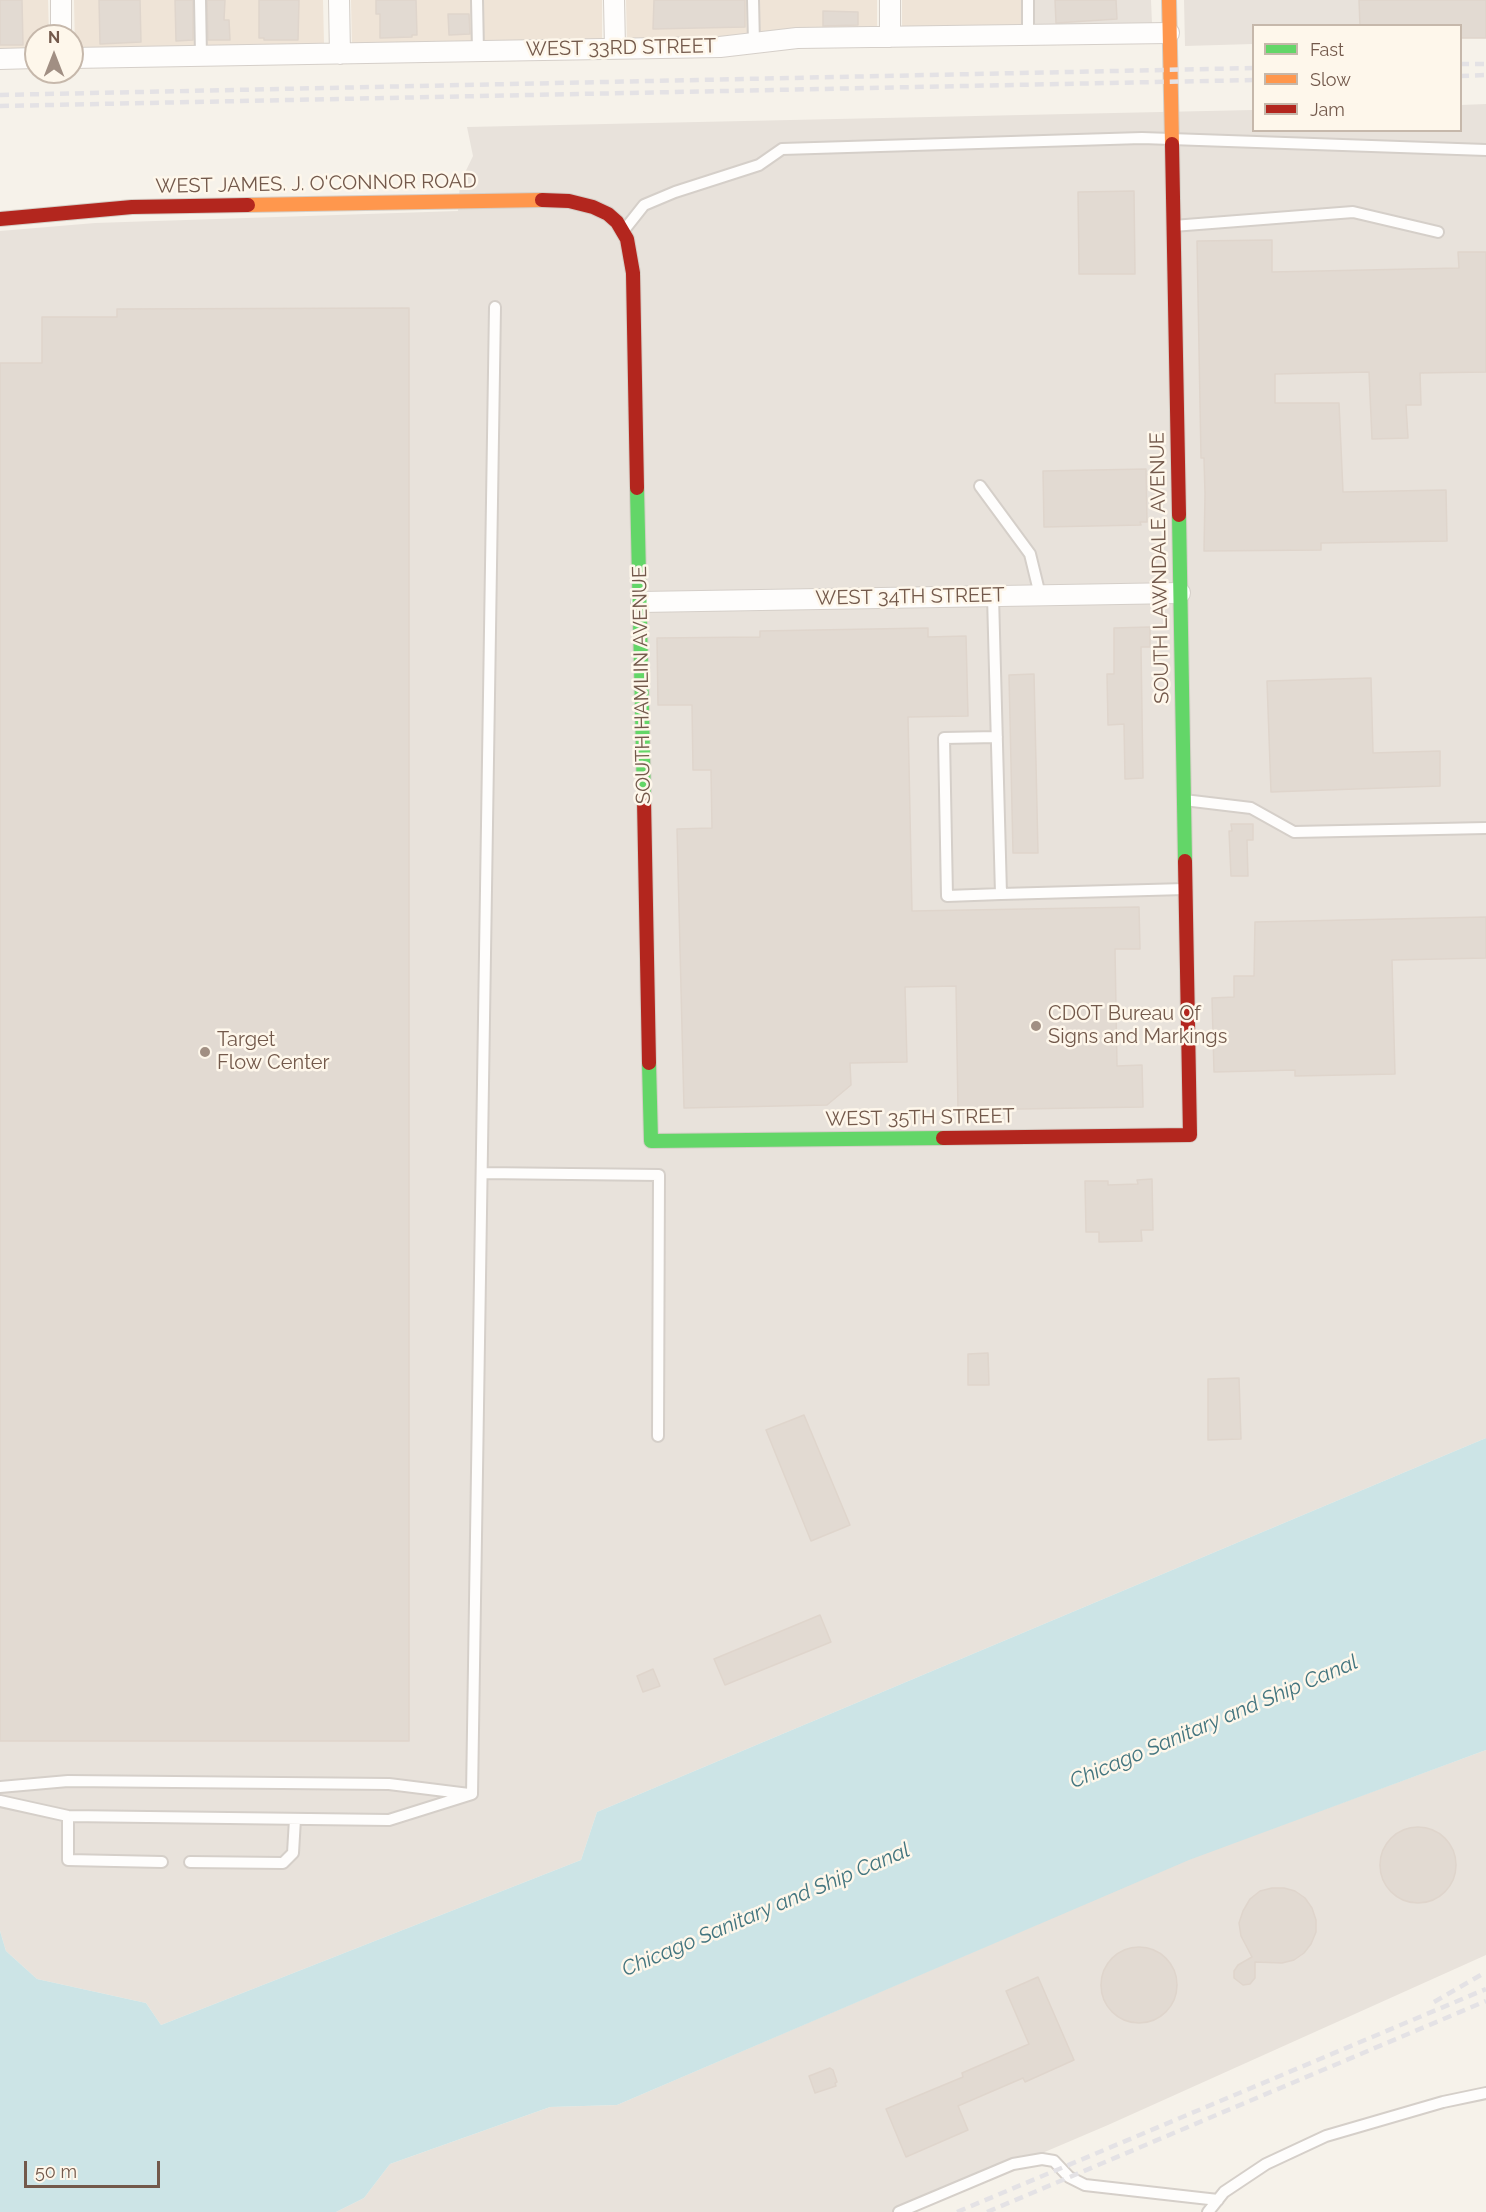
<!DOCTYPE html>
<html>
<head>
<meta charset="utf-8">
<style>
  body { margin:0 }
  #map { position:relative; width:1486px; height:2212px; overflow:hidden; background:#f6f2ea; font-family:Raleway,sans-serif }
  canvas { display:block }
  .legend { position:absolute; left:1252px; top:24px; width:210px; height:108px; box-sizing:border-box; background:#fef7eb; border:2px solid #c6b8ab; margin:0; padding:8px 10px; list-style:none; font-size:18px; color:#73594b }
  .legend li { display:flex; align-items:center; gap:12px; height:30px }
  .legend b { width:30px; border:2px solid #c6b8ab }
  .north { position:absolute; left:24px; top:24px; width:60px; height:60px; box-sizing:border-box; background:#fef7eb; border:2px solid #c6b8ab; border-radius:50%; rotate:0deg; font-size:16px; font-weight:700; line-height:24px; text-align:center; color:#73594b }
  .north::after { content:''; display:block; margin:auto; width:21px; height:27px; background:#a18f83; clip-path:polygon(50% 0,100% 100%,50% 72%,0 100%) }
  .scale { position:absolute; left:24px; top:2161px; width:136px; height:27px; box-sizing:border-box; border:3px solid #73594b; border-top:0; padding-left:8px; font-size:18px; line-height:21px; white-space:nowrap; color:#73594b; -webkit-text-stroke:4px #fef7eb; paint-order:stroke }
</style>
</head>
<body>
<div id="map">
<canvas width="1486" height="2212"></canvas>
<ul class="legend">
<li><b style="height:8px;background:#63d668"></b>Fast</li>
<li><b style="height:8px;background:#ff974d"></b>Slow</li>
<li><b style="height:8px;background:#b3261e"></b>Jam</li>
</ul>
<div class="north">N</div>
<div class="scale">50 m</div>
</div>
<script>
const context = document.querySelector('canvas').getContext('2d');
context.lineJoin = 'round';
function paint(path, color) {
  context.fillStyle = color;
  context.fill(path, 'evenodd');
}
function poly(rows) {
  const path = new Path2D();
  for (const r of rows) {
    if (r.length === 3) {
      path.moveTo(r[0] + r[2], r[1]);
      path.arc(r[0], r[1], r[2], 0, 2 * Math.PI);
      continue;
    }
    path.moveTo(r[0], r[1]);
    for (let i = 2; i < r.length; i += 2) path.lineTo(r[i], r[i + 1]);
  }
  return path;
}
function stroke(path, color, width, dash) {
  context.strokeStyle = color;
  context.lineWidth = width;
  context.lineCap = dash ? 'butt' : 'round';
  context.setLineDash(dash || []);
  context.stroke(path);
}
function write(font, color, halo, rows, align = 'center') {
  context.font = font + ' Raleway,sans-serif';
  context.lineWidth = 5;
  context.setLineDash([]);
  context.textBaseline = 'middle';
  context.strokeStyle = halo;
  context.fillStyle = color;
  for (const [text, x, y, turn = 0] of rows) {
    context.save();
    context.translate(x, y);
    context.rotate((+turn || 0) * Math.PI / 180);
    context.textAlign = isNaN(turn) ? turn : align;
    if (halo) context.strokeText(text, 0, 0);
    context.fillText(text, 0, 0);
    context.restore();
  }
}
paint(poly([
  [0,0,48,0,49,36,36,36,36,49,0,50],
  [74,0,323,0,324,44,75,50],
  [351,0,602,0,602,41,352,45],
  [626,0,877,0,877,27,754,36,627,39],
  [902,0,1028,0,1028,25,902,27]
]), '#efe4d7');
paint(poly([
  [1028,0,1151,0,1152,24,1028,25],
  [1184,0,1486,0,1486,38,1461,38,1460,26,1254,26,1253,44,1185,46],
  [1486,104,1486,1438,597,1812,581,1860,161,2025,146,2003,37,1979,6,1951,0,1931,0,231,95,223,458,211,460,183,473,156,467,127,1253,110,1254,130,1460,130,1461,105],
  [1486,1750,1486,1955,1108,2125,904,2212,336,2212,364,2198,390,2164,550,2107,617,2105,1189,1859]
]), '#e8e2db');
paint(poly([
  [1486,1438,1486,1750,1189,1860,617,2105,550,2107,390,2164,364,2198,336,2212,0,2212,0,1931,6,1951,37,1979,146,2003,161,2025,581,1860,597,1812]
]), '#cce4e6');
const building = poly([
  [0,0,22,0,23,45,0,45,0,0],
  [99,0,140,0,141,42,100,44,99,0],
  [175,0,193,0,193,40,176,41,175,0],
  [207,0,225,0,224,20,229,20,230,40,208,40,207,0],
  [259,0,299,0,298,40,264,40,264,38,259,38,259,0],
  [376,0,416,0,417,35,412,35,412,37,380,38,380,14,376,14,376,0],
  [654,0,745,0,745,27,653,29,654,0],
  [1055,0,1116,0,1117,19,1056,23,1055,0],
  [1359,0,1486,0,1486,38,1461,38,1461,26,1360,26,1359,0],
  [823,11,858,12,858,25,823,26,823,11],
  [448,14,469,14,470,34,449,35,448,14],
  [1134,191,1135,274,1079,274,1078,192,1134,191],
  [1272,240,1272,272,1459,268,1458,252,1486,252,1486,372,1420,373,1421,405,1406,405,1408,438,1372,439,1369,372,1275,374,1275,403,1339,403,1343,492,1446,490,1447,541,1321,543,1321,550,1204,551,1205,494,1204,458,1201,458,1197,241,1272,240],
  [409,308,409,1741,0,1741,0,363,42,363,42,317,117,317,117,309,409,308],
  [1146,469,1147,522,1140,522,1141,525,1044,527,1043,471,1146,469],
  [1150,627,1150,647,1141,647,1143,778,1125,779,1124,724,1108,725,1107,674,1114,674,1114,628,1150,627],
  [928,628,928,637,966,636,968,716,908,717,912,911,1139,907,1140,949,1115,949,1117,1066,1142,1065,1143,1107,958,1110,956,986,905,987,907,1062,850,1063,851,1085,827,1105,684,1108,677,829,712,828,711,770,693,770,692,705,658,705,657,638,760,637,760,631,928,628],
  [1034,674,1038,853,1013,853,1009,675,1034,674],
  [1371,678,1373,753,1440,751,1440,786,1271,792,1267,681,1371,678],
  [1231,824,1253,824,1253,840,1247,840,1248,876,1231,876,1229,831,1232,831,1231,824],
  [1486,917,1486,958,1392,960,1395,1074,1295,1076,1295,1070,1214,1072,1212,998,1234,997,1234,976,1254,976,1255,922,1486,917],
  [1152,1179,1153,1230,1141,1230,1142,1241,1099,1242,1099,1232,1086,1232,1085,1181,1108,1181,1108,1185,1138,1184,1137,1180,1152,1179],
  [988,1353,989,1385,968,1385,968,1354,988,1353],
  [1239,1378,1241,1439,1208,1440,1208,1379,1239,1378],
  [804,1415,850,1525,811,1541,766,1430,804,1415],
  [820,1615,831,1642,725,1685,714,1659,820,1615],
  [653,1669,660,1686,643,1692,637,1676,653,1669],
  [1418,1865,38],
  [1272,1888,1284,1888,1295,1891,1305,1898,1312,1908,1316,1920,1316,1932,1311,1944,1304,1953,1294,1960,1282,1963,1255,1962,1255,1978,1250,1984,1243,1985,1234,1978,1234,1971,1238,1965,1252,1957,1241,1936,1239,1923,1243,1911,1250,1899,1260,1891,1272,1888],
  [1139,1985,38],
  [1038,1977,1074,2060,1025,2082,1023,2078,958,2106,968,2130,906,2157,886,2109,963,2077,962,2073,1029,2044,1006,1991,1038,1977],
  [830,2068,833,2070,837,2082,835,2083,836,2086,815,2093,809,2076,830,2068]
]);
paint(building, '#e2dad2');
stroke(building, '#dfd5cc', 1.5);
const lane = poly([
  [200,0,201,56],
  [477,0,478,51],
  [753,0,754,43],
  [1028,0,1028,35],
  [1173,226,1353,212,1438,232],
  [625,229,644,205,675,192,759,165,782,149,1142,138,1486,150],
  [980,486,1030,554,1040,595],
  [993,596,1001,894,1185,889],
  [997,737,944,738,947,896,1001,894],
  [1184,800,1251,808,1294,832,1486,828],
  [482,1173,659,1175,658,1436],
  [0,1787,68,1781,389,1784,469,1794],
  [472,1794,495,307],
  [0,1801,68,1816,389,1820,472,1794],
  [68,1816,68,1860,162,1862],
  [190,1862,283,1863,293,1853,295,1819],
  [899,2212,1013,2164,1042,2159,1054,2161,1069,2177,1085,2185,1218,2200],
  [1208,2212,1224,2192,1266,2164,1326,2136,1443,2102,1486,2093]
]);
const street = poly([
  [61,0,61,36],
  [339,0,340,54],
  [614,0,615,48],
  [890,0,890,37],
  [72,58,720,47,797,38,1169,33],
  [0,59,36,58],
  [641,602,1180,593]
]);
const fast = poly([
  [637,488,644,800],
  [1179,515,1185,861],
  [649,1063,651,1141,943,1138]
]);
const slow = poly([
  [1169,0,1172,144],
  [248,205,542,200]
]);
const jam = poly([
  [1172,144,1179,515],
  [542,200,569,201,593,207,608,214,617,222,627,239,633,273,637,488],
  [0,219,132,207,248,205],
  [644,800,649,1063],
  [943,1138,1190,1135,1185,861]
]);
stroke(lane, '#d5cfc9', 14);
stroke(street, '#d5cfc9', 22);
stroke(fast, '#d5cec6', 16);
stroke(slow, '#d5cec6', 16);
stroke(jam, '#d5cec6', 16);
stroke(lane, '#fefdfc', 10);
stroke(street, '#fefdfc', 20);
stroke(fast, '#63d668', 14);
stroke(slow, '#ff974d', 14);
stroke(jam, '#b3261e', 14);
stroke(poly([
  [1460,64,1486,64],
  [1460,76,1486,75],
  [0,95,1254,68],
  [0,106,1254,80],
  [1434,2002,1486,1972],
  [957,2212,1486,1989],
  [987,2212,1486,2001]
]), '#e4e2e5', 4.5, [9, 6]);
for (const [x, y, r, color] of [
  [1036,1026,6,"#a18f83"],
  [205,1052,6,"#a18f83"]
]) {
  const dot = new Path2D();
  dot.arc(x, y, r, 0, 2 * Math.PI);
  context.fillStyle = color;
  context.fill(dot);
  stroke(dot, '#fef7eb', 2);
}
write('20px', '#73594b', '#fef7eb', [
  ["WEST 33RD STREET",621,48,-1],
  ["WEST JAMES. J. O'CONNOR ROAD",316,184,-1],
  ["SOUTH LAWNDALE AVENUE",1160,568,-91],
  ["WEST 34TH STREET",910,597,-1],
  ["SOUTH HAMLIN AVENUE",642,685,-91],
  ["WEST 35TH STREET",920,1118,-1]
]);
write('20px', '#73594b', '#fef7eb', [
  ["CDOT Bureau Of",1048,1014],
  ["Signs and Markings",1048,1037],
  ["Target",217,1040],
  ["Flow Center",217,1063]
], 'left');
write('italic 21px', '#43757f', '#fef7eb', [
  ["Chicago Sanitary and Ship Canal",1214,1722,-23],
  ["Chicago Sanitary and Ship Canal",766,1910,-23]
]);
</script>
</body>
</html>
